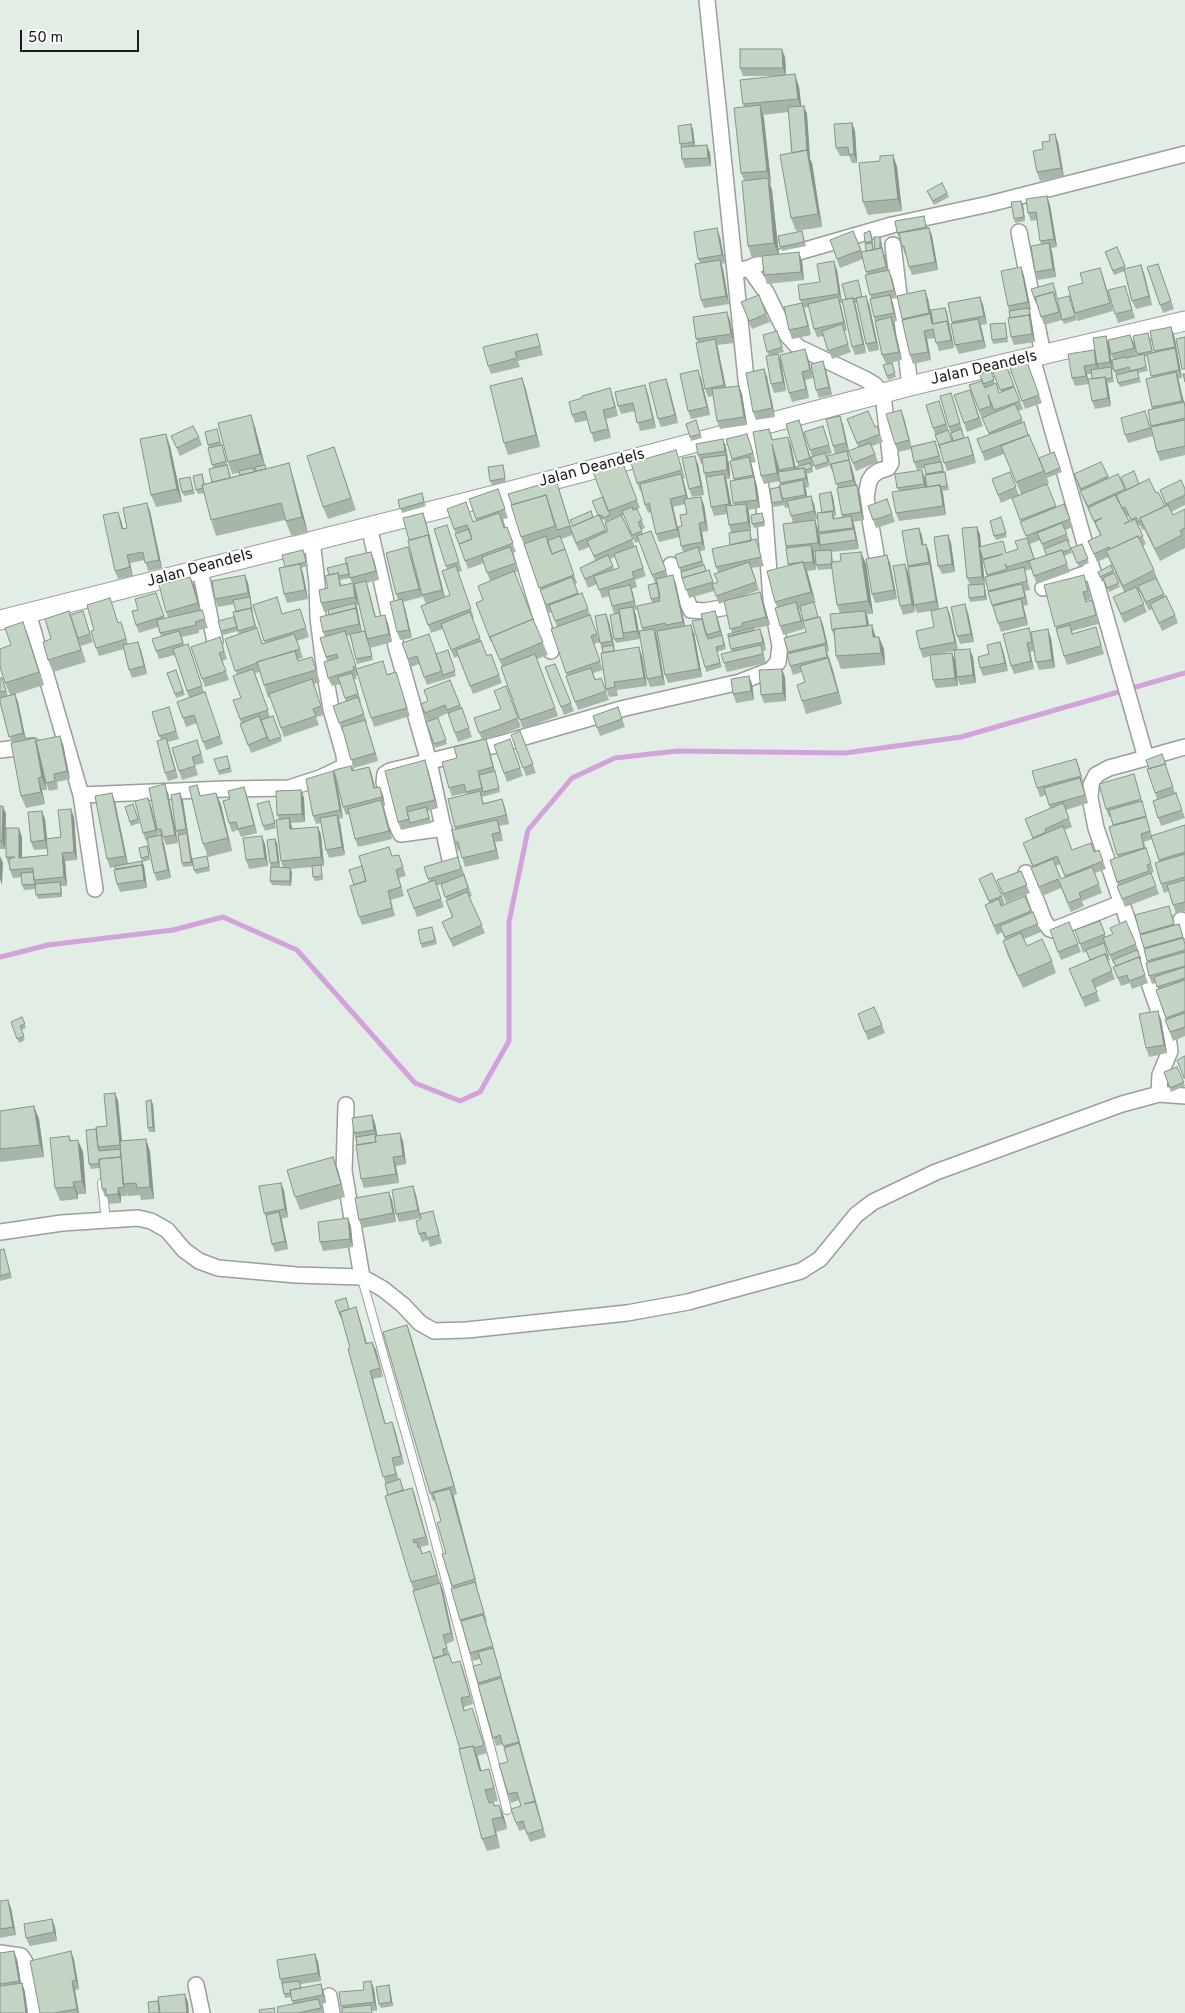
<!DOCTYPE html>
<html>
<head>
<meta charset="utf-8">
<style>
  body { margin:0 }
  #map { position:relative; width:1185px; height:2013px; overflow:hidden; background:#e2ede5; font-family:Overpass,sans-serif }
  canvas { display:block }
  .scale { position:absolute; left:20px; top:30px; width:119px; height:22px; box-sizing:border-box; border:2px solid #1c1c1c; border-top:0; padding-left:6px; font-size:15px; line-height:18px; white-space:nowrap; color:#1c1c1c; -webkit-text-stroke:4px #fff; paint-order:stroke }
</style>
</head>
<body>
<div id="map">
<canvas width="1185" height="2013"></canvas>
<div class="scale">50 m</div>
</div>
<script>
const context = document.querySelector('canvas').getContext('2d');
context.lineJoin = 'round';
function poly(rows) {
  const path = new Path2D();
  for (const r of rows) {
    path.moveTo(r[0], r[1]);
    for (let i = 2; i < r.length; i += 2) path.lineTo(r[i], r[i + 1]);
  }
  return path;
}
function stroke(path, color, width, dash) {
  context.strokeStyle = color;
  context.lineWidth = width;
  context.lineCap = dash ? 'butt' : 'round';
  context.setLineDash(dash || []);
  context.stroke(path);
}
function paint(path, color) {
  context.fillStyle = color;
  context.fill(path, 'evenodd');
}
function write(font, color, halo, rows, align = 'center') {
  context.font = font + ' Overpass,sans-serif';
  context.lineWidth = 4;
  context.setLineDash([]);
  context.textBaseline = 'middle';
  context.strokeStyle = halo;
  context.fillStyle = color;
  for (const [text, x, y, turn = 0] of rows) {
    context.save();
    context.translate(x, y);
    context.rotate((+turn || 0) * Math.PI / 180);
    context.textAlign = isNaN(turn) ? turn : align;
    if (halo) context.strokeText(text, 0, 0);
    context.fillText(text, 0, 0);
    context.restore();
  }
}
stroke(poly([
  [0,957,48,945,173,930,223,917,297,950,415,1083,460,1101,480,1092,509,1041,509,922,528,830,572,778,615,758,677,751,845,753,961,737,1185,673]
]), '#d3a2db', 5);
const service = poly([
  [102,1183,106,1221],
  [362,1279,425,1502,507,1810]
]);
const minor = poly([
  [1019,232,1043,355],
  [893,245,910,386],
  [749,268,764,262,892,225,989,204,1185,154],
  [741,270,749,268,766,292,787,335,798,347,865,379,875,385,883,395,891,463,888,468,879,471,873,475,869,481,866,497,876,554],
  [1032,358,1146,758,1109,768,1096,775,1091,785,1090,798,1096,828,1168,1038,1170,1051,1160,1075,1159,1094],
  [503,493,551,651],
  [369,526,396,646,429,762,450,860],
  [671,565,691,610,704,611,745,604],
  [200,569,215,642],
  [1043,588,1093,571],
  [28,613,81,795,95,889],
  [0,750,33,746],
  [1146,758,1185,747],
  [81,795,225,789,289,788,320,778,345,766,344,755,331,709,326,680,318,618,317,583,312,540],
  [444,828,401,834,396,823,384,782,385,774,390,771,500,744,625,708,740,682,771,670,778,662,780,646,771,599,764,506,751,427,707,0],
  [1026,873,1044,921,1050,929,1053,930,1121,903],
  [1181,920,1185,931],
  [346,1105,344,1171,362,1277],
  [0,1232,62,1223,138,1218,151,1221,167,1230,184,1250,199,1261,218,1268,296,1275,362,1277,383,1289,403,1305,420,1323,434,1331,467,1330,627,1313,688,1302,801,1271,820,1259,856,1215,873,1202,936,1172,1122,1104,1159,1094,1185,1096],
  [0,1953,21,1956,25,1962,33,2013],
  [196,1985,202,2013],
  [329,1996,332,2013]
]);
const tertiary = poly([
  [0,620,503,493,910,386,1185,321]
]);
stroke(service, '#9d9d9d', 10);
stroke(minor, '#9d9d9d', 18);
stroke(tertiary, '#9d9d9d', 21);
stroke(service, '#fff', 8);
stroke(minor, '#fff', 15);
stroke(tertiary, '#fff', 19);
paint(poly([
  [785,57,786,75,799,87,801,106,807,114,810,159,812,163,822,227,796,231,791,218,791,153,789,112,763,115,771,183,770,184,772,190,779,255,802,261,804,280,767,284,764,275,762,257,752,258,748,246,744,180,741,173,744,107,743,104,777,76,743,76,740,68],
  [852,123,855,131,857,163,852,163,849,156,840,156,836,148],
  [693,129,695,146,707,145,710,153,711,166,685,168,682,159,681,148,680,144],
  [1058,142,1064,177,1040,181,1037,172,1043,149],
  [893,155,897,167,902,211,868,215,863,202,880,161],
  [927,191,947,193,949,197,934,205],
  [1047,196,1050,205,1057,247,1051,248,1056,277,1038,280,1035,272,1041,244,1037,220,1031,221,1028,213],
  [1023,205,1025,221,1015,223,1014,219],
  [927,224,928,228,929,228,932,236,938,270,912,275,909,267,906,255,905,255,901,241,900,241,897,233],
  [802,231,806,246,782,251,780,247],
  [853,231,862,252,866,251,866,244,864,233,870,231,872,235,874,250,875,249,880,237,881,241,882,248,885,256,888,270,892,278,897,298,891,299,897,321,893,322,902,360,886,364,882,355,874,317,867,274,863,259,840,268,833,249],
  [720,237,725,263,722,264,723,269,729,304,704,308,701,300,700,263,698,259],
  [1117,247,1126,269,1144,273,1152,305,1136,309,1132,301,1125,271,1114,275,1105,252],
  [1158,264,1174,309,1163,313,1147,267],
  [1021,267,1024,276,1031,310,1030,310,1035,342,1014,345,1011,337,1009,311,1008,306],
  [1100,268,1113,311,1078,321,1075,313,1083,283],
  [837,270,842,303,840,303,847,331,844,331,851,352,832,359,824,336,817,337,814,329,809,307,804,308,811,335,792,339,789,330,802,303,800,300,820,282],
  [1053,283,1058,298,1056,299,1062,320,1044,325,1037,304,1036,304,1035,300],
  [859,284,862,296,869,304,879,350,869,352,866,344,857,303,855,303,866,353,855,355,852,347,846,299],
  [925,290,928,299,933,322,945,308,954,348,939,351,935,338,927,339,931,360,913,364,910,355,897,296],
  [1128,294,1135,318,1118,323,1115,314],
  [1069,296,1077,320,1064,324,1062,320],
  [980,297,983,305,987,324,981,325,986,348,959,354,955,345,952,322],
  [741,302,766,314,770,322,752,329],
  [730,320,734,343,717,345,726,387,739,386,742,394,747,425,720,429,717,421,713,396,708,397,705,389,698,343,696,339],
  [1005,323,1006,327,1008,342,993,344,992,340],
  [777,331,784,352,773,355,778,354,781,362,786,391,774,393,771,384,769,355,767,352],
  [1150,331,1174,335,1182,378,1178,379,1185,405,1185,455,1160,461,1157,452,1148,410,1152,409,1146,379,1152,377,1147,356,1144,357,1148,371,1138,373,1141,382,1120,387,1118,383,1130,372,1116,375,1114,371,1113,359,1111,354,1134,343,1136,356,1138,355,1133,336,1150,337,1153,353,1154,352],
  [537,334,543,355,518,361,520,367,491,374,488,366],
  [1109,345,1113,370,1112,370,1114,382,1107,383,1111,406,1095,409,1092,401,1089,384,1075,386,1072,378,1094,350,1096,356],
  [1087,374,1092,374,1092,379,1088,379],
  [805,349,808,358,813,378,805,380,809,398,792,402,789,393],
  [1027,362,1042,403,1025,409,1010,368],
  [892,363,896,377,888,380,883,365],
  [1007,367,1023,409,1018,411,1044,471,1054,452,1062,472,1047,478,1044,471,1049,483,1036,489,1047,484,1056,508,1064,504,1073,527,1065,530,1070,542,1068,543,1072,553,1064,556,1070,572,1037,584,1031,569,1025,571,1030,590,1024,591,1028,605,1023,606,1028,625,1001,632,995,613,992,605,985,577,987,576,982,556,984,585,987,600,970,602,969,598,970,585,967,578,977,527,980,535,981,547,1007,553,1018,549,1027,538,1012,498,1001,503,995,488,1010,472,1019,495,1021,494,1004,454,985,461,977,439,989,435,983,419,982,419,969,385,982,381,980,374,991,370,995,384,999,393,1001,392,993,372],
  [1040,540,1046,555,1035,559,1030,544],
  [764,369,767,377,775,417,756,420,753,412],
  [826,370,832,395,819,398,816,390],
  [522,378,526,390,540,447,508,455,504,443],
  [701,378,710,415,691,419,688,411],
  [666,379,669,388,678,423,661,427,658,419],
  [645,385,648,394,656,428,640,431,635,411,621,414,618,406],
  [970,390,983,426,967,432,954,395],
  [951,393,963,432,962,432,964,438,971,445,976,463,947,471,933,428,942,409,952,441,953,441,949,427],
  [613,397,618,416,606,419,611,438,594,442,588,420,575,423,572,415],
  [840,416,843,425,849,451,858,447,847,419,875,427,877,426,883,442,872,446,878,462,856,471,848,451,847,452,851,464,856,485,857,485,860,494,864,520,853,522,857,538,859,549,832,552,833,562,866,564,873,614,867,614,868,619,869,626,884,649,885,665,841,669,836,656,835,639,832,630,840,613,837,605,832,569,818,570,816,565,815,552,813,552,816,570,807,571,818,617,820,617,823,625,829,651,827,652,842,704,806,714,802,701,805,682,802,672,793,675,790,666,784,638,806,632,800,609,799,609,804,629,783,635,780,626,777,607,775,602,788,565,783,524,793,523,789,507,785,508,784,505,774,507,772,503,780,487,781,484,780,481,764,484,761,476,769,429,773,440,791,445,796,469,799,467,797,462,799,420,813,466,812,467,813,472,807,474,809,487,805,488,807,496,814,504,817,519,806,521,815,520,818,529,819,534,820,534,819,532,822,513,831,492,833,497,836,516,834,516,835,518,842,517,838,489,832,469,831,470,827,456,835,454,833,446],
  [904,418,911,446,935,441,943,466,944,472,945,472,946,476,949,490,942,491,946,515,899,521,896,513,899,491,897,488,922,470,925,479,926,475,925,468,917,470,914,462,911,449,898,452,895,444],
  [1148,419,1153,436,1128,443,1125,435],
  [696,420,702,438,691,441,686,424],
  [823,426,832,453,826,455,829,466,816,470,811,457,812,456,804,432],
  [255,427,265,465,266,469,294,480,308,533,292,537,285,520,216,536,211,520,204,493,198,494,196,490,202,474,205,484,212,482,213,468,208,445,217,429,223,449,231,477,240,475,239,473,232,474,228,462],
  [171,436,199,437,202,445,180,456],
  [723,439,726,448,728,459,727,459,729,463,730,479,726,479,731,506,734,505,733,503,734,480,730,461,733,461,726,439,750,442,756,462,751,463,757,486,760,508,748,510,751,531,750,531,752,540,759,548,764,566,752,568,759,590,734,599,760,592,763,601,770,625,753,629,754,630,763,637,766,650,763,651,766,663,727,672,724,663,732,652,731,649,732,633,724,602,719,604,714,591,689,598,675,555,683,552,681,546,680,537,659,542,656,534,651,512,648,513,645,505,641,491,640,491,637,483,679,459,685,478,683,479,688,499,704,505,708,531,702,532,705,550,700,551,706,571,714,584,718,582,718,572,716,567,731,545,731,532,729,525,727,514,714,516,711,507,707,481,704,473,703,463,701,464,698,455],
  [685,504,687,514,679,533,673,507],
  [170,446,182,502,156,507,151,495],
  [334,447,356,510,328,519,323,507],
  [622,461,640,508,637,509,645,528,641,530,643,534,651,531,668,576,673,575,676,584,685,626,694,633,702,677,668,683,665,675,657,633,656,634,657,637,665,685,650,687,647,679,643,631,642,628,652,602,651,599,655,583,639,541,635,543,624,515,622,515,635,547,636,546,646,576,635,580,637,587,631,589,637,610,634,610,636,615,640,639,616,643,614,639,614,614,609,596,602,598,597,584,588,588,580,568,595,560,590,547,579,551,572,535,561,539,577,583,575,584,578,594,582,593,600,642,594,644,603,670,603,653,600,643,606,614,609,622,615,651,639,647,642,656,647,686,617,690,618,696,609,697,606,689,603,670,593,673,596,680,601,678,609,700,578,710,566,676,567,675,551,629,557,627,552,612,549,613,521,537,559,488,571,527,598,515,603,497],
  [604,519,605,522,613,519,605,523,608,531,607,532,602,520],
  [615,557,619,568,614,569,610,559],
  [1101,462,1109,478,1118,474,1125,490,1139,484,1156,493,1165,506,1166,506,1160,490,1185,489,1185,505,1171,512,1173,515,1185,509,1185,548,1160,561,1144,529,1142,530,1140,525,1138,526,1146,544,1143,546,1154,570,1159,583,1165,596,1175,615,1178,623,1162,631,1152,609,1149,611,1140,592,1139,592,1147,612,1124,623,1113,597,1124,592,1108,557,1097,562,1088,541,1100,535,1083,499,1074,474],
  [1128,515,1131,521,1130,522,1127,516],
  [698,464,704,495,692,497,689,489],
  [504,469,506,482,492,485,490,481],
  [191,481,195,494,184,496,182,492],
  [498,489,508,518,501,520,504,528,507,527,516,552,513,553,519,571,514,573,548,655,537,659,558,716,523,729,501,667,502,666,476,603,483,600,478,586,490,581,484,563,468,569,447,509,473,522,476,521,469,499],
  [422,493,426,506,402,513,398,500],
  [887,499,895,522,876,528,868,506],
  [150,511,162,568,148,571,145,560,130,563,133,576,118,579,115,571,121,520,123,528,127,528],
  [423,513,426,522,445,597,450,595,447,569,434,529,447,525,462,571,458,572,474,618,472,618,487,656,491,654,502,683,473,694,458,656,454,658,443,629,431,633,421,606,426,604,422,595],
  [764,517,765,526,754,528,752,524],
  [1001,517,1007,537,996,540,994,536],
  [919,528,922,536,923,545,929,552,939,609,947,607,950,615,958,650,973,657,976,683,960,685,957,677,954,651,939,654,952,653,955,661,958,686,936,688,933,680,930,656,923,658,920,649,934,627,931,611,917,613,914,605,902,531],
  [948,535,951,543,955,572,942,574,938,566],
  [1082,544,1089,563,1079,567,1071,548],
  [305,554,308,566,301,568,303,573,308,599,287,603,284,594,285,567],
  [411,556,422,597,403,602,405,608,412,638,400,640,397,632,398,600,396,594],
  [374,560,379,580,366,583,376,617,388,623,392,642,370,648,370,646,373,660,357,664,350,635,347,636,357,669,387,674,396,672,410,716,374,727,358,675,356,676,357,679,354,679,361,702,360,703,367,722,366,723,378,761,354,768,343,731,342,731,333,706,346,702,340,684,332,686,328,678,327,661,320,638,325,637,323,632,329,615,328,611,324,612,321,603,328,588,329,575],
  [350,578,352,583,342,585,340,580],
  [356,595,365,631,362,631,356,606,358,605],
  [890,563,897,599,875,603,872,594],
  [1111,565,1120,587,1109,592,1104,581,1102,582,1098,572],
  [908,572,915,612,903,615,900,606],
  [248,583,253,615,257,628,263,644,265,643,253,605,282,614,300,609,309,637,297,641,303,658,298,659,299,661,312,657,320,682,314,684,324,715,316,717,319,725,284,737,270,697,268,698,260,672,255,673,270,717,273,716,282,741,270,746,270,745,270,746,251,753,240,724,241,723,240,719,241,698,237,675,225,639,239,634,238,631,223,635,221,631,234,617,236,612,234,604,218,607,215,599],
  [1087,583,1091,599,1086,601,1086,602,1095,608,1099,624,1072,631,1073,634,1096,627,1104,654,1067,665,1064,656,1044,585],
  [194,585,200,610,202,610,208,628,199,630,199,633,182,637,184,645,188,644,204,692,223,744,206,750,197,723,186,727,177,702,189,698,175,655,159,659,156,651,161,636,158,627,139,633,136,625,138,610,156,593,165,618,168,617,166,612],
  [110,598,118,623,124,631,128,644,141,650,147,674,132,678,129,670,124,649,99,656,96,648,94,630],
  [715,611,726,649,717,652,722,667,706,672,705,667,702,619],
  [968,613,974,642,960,644,957,636],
  [70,615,86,620,93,642,81,646,80,644,86,662,53,672,48,660,51,639],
  [23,622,44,685,15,694,18,702,26,740,35,738,37,745,63,744,70,779,57,782,58,789,49,791,44,777,47,790,42,790,45,804,26,808,21,796,12,743,0,702,0,678,5,686,8,696,10,695,5,683,11,645],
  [1003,634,1032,638,1051,638,1055,668,1039,670,1036,662,1034,651,1030,652,1034,669,1014,674,1011,666],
  [220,637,227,659,222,661,229,680,205,687,191,647],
  [402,643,436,654,449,654,456,676,427,685,419,664,411,667],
  [1003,650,1008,671,983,676,980,668,989,654],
  [555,664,574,711,564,715,545,667],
  [176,670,185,695,176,698,167,673],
  [749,676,752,684,754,700,736,703,733,694],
  [785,677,786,701,764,703,761,695],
  [450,680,462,709,462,708,472,737,458,742,448,713,428,722,421,704,428,702],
  [506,686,521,727,486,740,489,748,500,792,482,797,484,803,502,799,505,808,509,824,499,826,503,841,495,842,499,859,465,867,460,850,458,851,455,842,455,829,448,799,467,795,466,793,452,796,449,788,457,758,482,740,474,718,501,709],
  [169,707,179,739,168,742,178,778,168,781,165,773,161,740,159,736],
  [618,707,625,727,600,736,593,716],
  [438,718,447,744,435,748,426,722],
  [520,731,536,773,526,776,511,735],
  [510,739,523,776,507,782,494,745],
  [200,749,204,763,195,765,198,775,182,780,179,771],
  [1162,754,1175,793,1176,793,1185,818,1161,826,1153,801,1157,799,1155,793,1149,769],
  [227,756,232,772,219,775,218,771],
  [1076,759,1079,767,1088,803,1066,810,1072,827,1064,830,1072,850,1094,852,1099,850,1106,869,1095,873,1102,893,1082,901,1084,906,1071,912,1061,888,1042,896,1031,868,1033,868,1023,843,1033,839,1025,819,1050,809,1046,795,1040,797,1037,788],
  [1060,864,1065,877,1061,879,1056,866],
  [351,766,352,771,369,767,372,775,375,788,383,795,385,806,384,806,392,839,358,847,355,839,349,814,346,815,343,807],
  [428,769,438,808,428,811,431,823,401,830,398,822],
  [333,771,336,779,343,818,339,819,340,823,345,855,329,858,326,850,321,823,316,824,313,816],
  [1134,774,1152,836,1185,825,1185,911,1176,914,1169,891,1164,893,1161,884,1159,862,1152,839,1144,842,1154,872,1151,873,1159,894,1125,907,1117,886,1118,886,1110,860,1118,857,1109,827,1113,826,1111,817,1109,817,1106,809],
  [197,785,201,796,216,793,221,805,232,851,208,857,203,844],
  [244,787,247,796,257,833,241,837,238,830,232,832,229,823],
  [301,790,304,798,305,822,291,823,292,829,318,827,321,835,324,866,321,866,323,880,315,881,313,877,312,867,290,869,292,872,291,886,272,885,270,881,271,867,270,863,275,839,277,843,280,867,273,867,283,868,281,861,279,819,277,815],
  [168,793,178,843,166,845,163,837,162,837,164,844,171,878,157,881,154,873,147,841,146,841,143,833,148,798,151,806,158,836,160,836,157,829],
  [180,793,183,801,193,866,183,867,182,863,178,835,176,831],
  [269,801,276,828,265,831,263,826],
  [115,802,128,864,142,861,141,858,148,850,150,860,142,862,144,866,147,888,120,892,117,884,115,867,110,868,107,859],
  [133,804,140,823,131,826,125,807],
  [0,806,6,814,5,849,0,849],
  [74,817,77,860,65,861,67,886,61,886,62,897,38,899,36,895,36,889,24,890,22,885,22,877,13,878,10,870,9,866,6,857,22,837,22,857,48,855,47,849,34,850,31,842,45,819,47,839,61,837],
  [265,844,268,866,249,869,246,860],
  [399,855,406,876,399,878,404,896,391,900,395,916,362,925,359,917,354,885,393,856],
  [207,856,210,871,196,874,194,870],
  [461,865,472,896,469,897,485,933,453,947,442,922,452,917,446,901,447,901,441,884,436,886,444,907,417,917,407,890,429,882,424,867],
  [1021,871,1030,893,1006,903,997,880],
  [979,879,1002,896,1005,904,1001,905,1001,906,1025,896,1041,932,1024,939,1027,946,1052,961,1056,973,1023,988,1007,954,1003,941,1005,940,1002,932,997,935,988,913,989,903],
  [1172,914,1175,925,1179,924,1185,943,1185,1036,1173,1041,1165,1020,1166,1020,1156,990,1158,989,1156,983,1152,984,1149,976,1148,963,1135,915],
  [1100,921,1106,937,1136,944,1139,952,1138,952,1142,964,1141,964,1148,983,1132,989,1130,983,1121,986,1113,967,1116,967,1114,963,1113,963,1105,944,1104,944,1110,960,1108,961,1115,979,1095,988,1100,1001,1085,1007,1069,969,1090,960,1087,951,1083,953,1075,930],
  [1069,922,1081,952,1061,960,1053,939],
  [434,931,437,944,422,948,421,944],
  [858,1014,882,1025,885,1033,868,1040],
  [22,1017,26,1028,21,1030,25,1040,19,1043,11,1022],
  [1161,1019,1167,1053,1149,1057,1146,1048],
  [1177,1067,1185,1086,1171,1092,1164,1072],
  [115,1093,118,1101,122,1141,146,1139,150,1152,154,1199,141,1200,140,1195,128,1196,126,1192,127,1196,121,1196,121,1203,109,1204,107,1197,105,1197,102,1189,100,1168,91,1169,89,1164,96,1129,107,1126],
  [153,1104,155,1132,149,1132,148,1128],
  [0,1111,39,1119,44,1157,0,1162],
  [375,1123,377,1136,403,1141,406,1164,396,1166,399,1183,364,1188,361,1179,357,1145,354,1133],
  [69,1136,71,1141,83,1152,86,1194,78,1194,78,1199,60,1201,55,1188],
  [333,1157,338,1170,345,1197,300,1210,295,1197],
  [281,1183,284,1191,288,1217,281,1219,288,1249,275,1252,272,1244,267,1220,264,1213],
  [413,1186,416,1195,420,1214,433,1211,442,1243,430,1247,428,1240,422,1242,419,1234,421,1219,421,1218,399,1222,396,1214],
  [392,1200,396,1222,362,1228,359,1220],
  [348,1218,351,1227,353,1247,323,1251,320,1242],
  [0,1250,5,1253,12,1278,0,1281],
  [349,1309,359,1316,367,1343,372,1342,376,1350,383,1377,373,1379,385,1424,395,1430,404,1464,395,1467,399,1480,404,1490,412,1488,415,1496,429,1545,420,1547,423,1554,433,1560,443,1591,454,1641,446,1644,450,1656,452,1663,460,1661,473,1704,464,1707,465,1711,475,1717,487,1753,477,1756,481,1771,493,1782,498,1801,493,1802,495,1806,499,1805,504,1817,507,1829,496,1832,500,1848,487,1851,482,1839,460,1749,411,1582,350,1348,342,1319,341,1319,340,1315],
  [410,1333,457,1494,453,1496,477,1588,487,1621,486,1621,504,1685,546,1837,530,1842,525,1829,519,1831,516,1823,521,1806,519,1800,511,1803,508,1794,508,1762,503,1744,496,1746,473,1666,482,1664,480,1659,473,1661,470,1653,460,1620,452,1588,442,1554,446,1553,441,1521,435,1501,433,1501,430,1493],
  [0,1901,11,1908,16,1935,0,1938],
  [52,1919,55,1927,57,1941,30,1946,26,1938],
  [71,1951,74,1960,79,1989,75,1990,79,2013,40,2013],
  [0,1953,17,1959,21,1984,22,1983,25,1992,0,2013],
  [315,1954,318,1962,321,1981,301,1984,301,1988,324,1993,326,2003,321,2004,323,2013,278,2013,293,2004,291,1997,285,1998,280,1979],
  [389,1985,390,1989,393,2006,381,2008,379,2004],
  [374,1989,377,2011,342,2009,341,2006]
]), '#a7b6a9');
paint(poly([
  [782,49,785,57,786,76,783,68],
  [795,74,799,87,802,111,798,99],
  [760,105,764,118,771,183,767,171],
  [804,106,807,114,810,159,812,163,822,227,818,214,807,150],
  [852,123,855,131,857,163,854,154],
  [691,124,693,129,695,147,693,142],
  [1055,134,1058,142,1064,177,1061,168],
  [707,145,710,153,711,166,708,158],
  [893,155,897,167,902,211,898,199],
  [768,178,772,190,779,256,774,243],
  [1047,196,1050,205,1057,247,1054,239],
  [1021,201,1023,205,1025,221,1024,217],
  [717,228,720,237,725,263,722,255],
  [929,228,932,236,938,270,935,262],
  [880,237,881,241,882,248,885,256,889,276,881,250],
  [1049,243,1052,251,1056,277,1053,269],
  [799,252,802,261,804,280,801,272],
  [720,260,723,269,729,304,726,296],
  [834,261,837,270,842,303,839,294],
  [1141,265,1144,273,1152,305,1149,296],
  [1021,267,1024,276,1031,310,1028,302],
  [1100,268,1103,276,1113,311,1110,303],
  [889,270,892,278,897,298,894,290],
  [925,290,928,299,935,332,932,324],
  [890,295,893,303,897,321,894,313],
  [866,296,869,304,879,350,876,342],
  [838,297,841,306,847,331,844,322],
  [980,297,983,305,987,324,984,316],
  [853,298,856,306,866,353,863,344],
  [802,303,805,311,811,335,808,326],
  [945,308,947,312,954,348,951,340],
  [1029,308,1030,312,1035,342,1032,334],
  [727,312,730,320,734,343,731,334],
  [891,317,894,325,902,360,899,352],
  [978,319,981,327,986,348,983,340],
  [1171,327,1174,335,1178,355,1175,347],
  [924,331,927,339,931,360,928,352],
  [1130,335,1134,343,1137,356,1134,348],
  [1106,336,1109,345,1113,370,1110,362],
  [715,339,718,348,727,393,724,385],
  [1175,348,1178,356,1182,378,1179,370],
  [805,349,808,358,813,378,810,370],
  [1094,350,1097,358,1099,372,1096,364],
  [778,354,781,362,786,391,783,382],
  [823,361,826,370,832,395,829,387],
  [1084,366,1087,374,1089,384,1086,376],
  [764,369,767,377,775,417,772,408],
  [698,370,701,378,710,415,707,407],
  [802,372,805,380,809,398,806,389],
  [1176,372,1179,381,1185,408,1182,401],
  [1105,377,1108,385,1111,406,1108,398],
  [522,378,526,390,540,447,536,435],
  [666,379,669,388,678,423,675,415],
  [645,385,648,394,656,428,653,419],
  [739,386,742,394,747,425,744,417],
  [610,388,613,397,618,416,615,407],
  [603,410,606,419,611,438,608,429],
  [901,410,904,418,912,449,909,440],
  [251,415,255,427,265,466,260,454],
  [840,416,843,425,849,451,846,443],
  [799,420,802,428,813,466,810,458],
  [166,434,170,446,182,502,177,489],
  [788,437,791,445,797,475,794,467],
  [968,437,971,445,976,463,973,455],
  [723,439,726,448,728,459,725,451],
  [935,441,938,450,942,465,939,456],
  [772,444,775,452,780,481,777,473],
  [726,455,729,463,730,479,727,470],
  [695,456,698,464,704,495,701,486],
  [749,457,752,465,756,483,753,475],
  [849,460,852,468,857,488,853,480],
  [289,463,294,480,308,533,302,517],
  [804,468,807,476,809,487,806,478],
  [922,470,925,479,927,492,924,484],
  [681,474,684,482,689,503,686,495],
  [724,474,727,482,733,513,729,504],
  [754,477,757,486,760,508,757,500],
  [803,480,806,489,808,503,805,495],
  [857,485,860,494,864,520,861,512],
  [940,485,943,493,946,515,943,506],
  [831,492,833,497,836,516,834,511],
  [811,496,814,504,817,519,814,511],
  [701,497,704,505,708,531,705,522],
  [670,499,673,507,680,537,677,529],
  [147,503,150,511,162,568,159,560],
  [746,504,749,512,751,531,748,522],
  [118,512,121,520,125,537,122,529],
  [423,513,426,522,446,602,442,590],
  [851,516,854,524,859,549,856,540],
  [815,520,818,529,821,551,818,543],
  [699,523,702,532,705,550,702,542],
  [977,527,980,535,985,585,982,577],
  [919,528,922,536,925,553,922,545],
  [948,535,951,543,955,572,952,564],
  [926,544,929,552,939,610,936,601],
  [811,545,814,553,816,570,813,562],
  [408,547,411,556,422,597,419,589],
  [371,552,374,560,379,580,376,571],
  [861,552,866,564,873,614,868,601],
  [127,555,130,563,133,576,130,567],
  [887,555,890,563,897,599,894,590],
  [803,562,808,574,816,604,811,592],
  [300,564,303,573,308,599,305,590],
  [905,564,908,572,915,612,912,604],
  [245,575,248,583,251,601,248,593],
  [673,575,676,584,686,630,683,622],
  [190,577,194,585,201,611,198,603],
  [366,581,369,590,378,626,375,617],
  [353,583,356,592,358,605,355,597],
  [984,584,985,588,987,600,985,596],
  [1022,584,1025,592,1028,605,1025,597],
  [630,585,633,593,637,610,634,601],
  [760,592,763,601,770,625,766,617],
  [402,599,405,608,412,638,409,630],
  [1021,599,1024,608,1028,625,1025,617],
  [796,602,799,610,804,629,801,621],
  [355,603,357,607,362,633,359,624],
  [965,604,968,613,974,642,971,634],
  [633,607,636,615,640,639,637,631],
  [947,607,950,615,958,650,955,642],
  [715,611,718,619,726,649,720,631],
  [865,611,868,619,870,636,867,627],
  [606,614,609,622,615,649,612,641],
  [385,615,388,623,392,642,389,634],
  [820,617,823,625,829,651,826,643],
  [23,622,28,635,44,685,39,672],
  [691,625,694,633,702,677,699,669],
  [872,625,876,638,873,637],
  [654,629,657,637,665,685,662,676],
  [760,629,763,637,766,650,763,642],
  [1048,629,1051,638,1055,668,1052,660],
  [879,637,884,649,885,665,881,653],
  [138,642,141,650,147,674,144,666],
  [1000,642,1003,650,1008,671,1005,663],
  [1027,643,1030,652,1034,669,1031,661],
  [825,645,833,670,842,704,838,692],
  [639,647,642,656,647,686,644,678],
  [970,649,973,657,976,683,973,675],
  [952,653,955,661,958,686,955,678],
  [782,669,785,677,786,701,783,693],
  [749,676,752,684,754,700,751,691],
  [15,694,18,702,26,741,23,733],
  [365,720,368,729,378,761,375,753],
  [60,736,63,744,70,779,67,771],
  [35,738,39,751,47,790,42,777],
  [166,738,169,747,178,778,175,770],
  [486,739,489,748,500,792,493,767],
  [1076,759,1079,767,1084,785,1081,776],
  [425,760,428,769,438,808,435,800],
  [369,767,372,775,377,797,374,788],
  [333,771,336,779,343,818,340,810],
  [38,778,42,790,45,804,41,792],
  [165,784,168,793,178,843,175,835],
  [244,787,247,796,257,833,254,825],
  [380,787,383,795,385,806,382,797],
  [301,790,304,798,305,822,302,814],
  [112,793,115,802,128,864,125,856],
  [180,793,183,801,193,866,191,862,187,833,186,829],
  [216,793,221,805,232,851,228,838],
  [148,798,151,806,159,838,156,830],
  [502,799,505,808,509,824,506,815],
  [381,800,384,809,392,839,389,831],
  [3,806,6,814,5,849,2,841],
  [71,809,74,817,77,860,74,852],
  [42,811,45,819,48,849,45,840],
  [337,815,340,823,345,855,342,847],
  [289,818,292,827,293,838,290,829],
  [497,820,500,828,503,841,500,832],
  [318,827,321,835,324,866,321,857],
  [19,828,22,837,22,866,19,858],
  [492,834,495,842,499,859,496,850],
  [161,835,164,844,171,878,168,870],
  [262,836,265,844,268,866,265,858],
  [275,839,277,843,280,867,278,862],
  [62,853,65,861,67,886,64,877],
  [0,856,3,863,2,885,0,879],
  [142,861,144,866,147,888,144,880,142,865],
  [290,868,292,872,291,886,290,881],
  [60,882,61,886,62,897,61,893],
  [1158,1011,1161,1019,1167,1053,1164,1045],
  [115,1093,118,1101,126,1184,120,1145],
  [151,1100,153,1104,155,1132,153,1127],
  [34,1106,39,1119,44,1157,40,1145],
  [372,1115,375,1123,378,1138,377,1146,376,1134,374,1130],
  [400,1133,403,1141,406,1164,403,1156],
  [146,1139,150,1152,154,1199,150,1187],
  [78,1140,83,1152,86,1194,82,1181],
  [333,1157,338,1170,345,1197,341,1184],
  [393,1157,396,1166,399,1183,396,1174],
  [73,1182,78,1194,78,1199,74,1187],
  [281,1183,284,1191,288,1217,285,1209],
  [413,1186,416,1195,421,1218,418,1210],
  [118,1188,121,1196,121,1203,118,1194],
  [389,1192,392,1200,396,1222,393,1213],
  [279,1212,282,1220,288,1249,285,1241],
  [348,1218,351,1227,353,1247,350,1239],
  [356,1307,359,1316,369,1352,366,1344],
  [407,1325,410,1333,457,1494,454,1486],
  [372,1342,376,1350,383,1377,380,1368],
  [370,1371,373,1379,388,1432,385,1424],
  [392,1422,395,1430,404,1464,401,1456],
  [412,1488,415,1496,429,1545,426,1537],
  [450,1489,454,1497,478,1588,475,1579],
  [440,1583,443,1591,454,1641,451,1633],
  [460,1661,463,1669,473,1704,470,1696],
  [501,1678,504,1687,522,1750,519,1742],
  [519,1743,522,1752,538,1809,535,1801],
  [473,1746,478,1758,485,1784,480,1771],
  [499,1805,504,1817,507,1829,502,1817],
  [492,1819,496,1832,500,1848,496,1835],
  [8,1900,11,1908,16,1935,13,1927],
  [52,1919,55,1927,57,1941,54,1932],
  [14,1951,17,1959,22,1990,19,1981],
  [71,1951,74,1960,79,1989,76,1980],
  [315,1954,318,1962,321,1981,318,1973],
  [72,1981,75,1990,79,2013,78,2013,77,2009],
  [371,1981,374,1989,377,2011,374,2002],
  [22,1983,25,1992,28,2013,26,2013],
  [321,1984,324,1993,326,2003,323,1995],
  [389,1985,390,1989,393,2006,391,2002],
  [185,1994,188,2002,189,2013,187,2013]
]), '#889489');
const building = poly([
  [740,49,782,49,783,68,740,68,740,49],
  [795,74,798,99,743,104,740,80,795,74],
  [760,105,767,171,741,173,734,108,760,105],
  [804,106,807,151,807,150,792,153,788,107,804,106],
  [852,123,854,154,849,155,848,147,836,148,834,124,852,123],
  [691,124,693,142,680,144,678,126,691,124],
  [1055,134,1061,168,1037,172,1033,151,1043,149,1042,142,1050,141,1049,135,1055,134],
  [707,145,708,158,682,159,681,147,707,145],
  [807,150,818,214,791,218,780,155,807,150],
  [893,155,898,199,863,202,859,163,880,161,880,156,893,155],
  [768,178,774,243,748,246,742,181,768,178],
  [942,183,947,193,933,201,927,191,942,183],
  [1047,196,1054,239,1040,241,1036,212,1028,213,1026,199,1047,196],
  [1021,201,1024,217,1014,219,1011,202,1021,201],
  [924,216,926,227,897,233,895,221,924,216],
  [717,228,722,255,698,259,694,232,717,228],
  [929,228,935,262,909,267,904,246,902,247,899,233,929,228],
  [802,231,804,242,780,247,778,236,802,231],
  [853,231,861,250,837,259,830,240,853,231],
  [870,231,872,241,865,243,864,233,870,231],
  [874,237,880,237,880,248,875,249,874,237],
  [872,243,873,250,866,251,865,244,872,243],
  [1049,243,1053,269,1035,272,1031,246,1049,243],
  [1117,247,1125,266,1113,271,1105,252,1117,247],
  [882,248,886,267,866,272,861,252,882,248],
  [799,252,801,272,764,275,762,256,799,252],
  [720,260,726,296,701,300,695,264,720,260],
  [834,261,839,294,800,300,798,285,820,282,817,264,834,261],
  [1158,264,1171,301,1160,305,1147,267,1158,264],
  [1141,265,1149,296,1132,301,1124,269,1141,265],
  [1021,267,1028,302,1008,306,1001,271,1021,267],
  [1100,268,1110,303,1075,313,1068,287,1083,283,1080,273,1100,268],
  [889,270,894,290,870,295,865,275,889,270],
  [858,280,862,297,856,298,856,299,854,299,853,298,846,299,842,284,858,280],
  [1053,283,1056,294,1054,295,1053,292,1035,297,1036,300,1035,300,1031,289,1053,283],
  [1125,286,1132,310,1115,314,1108,290,1125,286],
  [925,290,929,313,902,319,897,296,925,290],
  [1053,292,1059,312,1041,317,1035,297,1053,292],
  [759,295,766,314,749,321,741,302,759,295],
  [890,295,894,313,874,317,870,299,890,295],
  [866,296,876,342,866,344,856,298,866,296],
  [1069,296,1075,316,1062,320,1057,299,1069,296],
  [838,297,844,322,814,329,808,304,838,297],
  [980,297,984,316,952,322,948,303,980,297],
  [853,298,863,344,852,347,842,300,853,298],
  [802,303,808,326,789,330,784,307,802,303],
  [945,308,949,324,947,321,933,324,931,310,945,308],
  [1029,308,1030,318,1029,315,1010,318,1009,311,1029,308],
  [727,312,731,334,696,339,693,317,727,312],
  [930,314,932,324,947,321,951,340,936,343,933,329,924,331,928,352,910,355,902,320,930,314],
  [1029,315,1032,334,1011,337,1008,318,1029,315],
  [891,317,899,352,882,355,875,321,891,317],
  [978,319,983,340,955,345,951,324,978,319],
  [1005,323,1007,338,992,340,990,324,1005,323],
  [842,324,848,344,828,351,822,331,842,324],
  [1171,327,1175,347,1154,351,1150,331,1171,327],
  [777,331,782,347,767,352,763,335,777,331],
  [1148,333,1152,351,1137,354,1133,336,1148,333],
  [537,334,540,346,515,352,517,358,488,366,483,347,537,334],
  [1130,335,1134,348,1111,354,1108,340,1130,335],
  [1106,336,1110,362,1097,364,1093,338,1106,336],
  [1185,337,1185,369,1182,369,1176,339,1185,337],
  [715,339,724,385,705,389,696,343,715,339],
  [1175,348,1179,370,1151,376,1147,354,1175,348],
  [805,349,810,370,802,372,806,389,789,393,780,355,805,349],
  [1094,350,1096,364,1084,366,1086,376,1072,378,1068,354,1094,350],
  [778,354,783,382,771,384,766,356,778,354],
  [1144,354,1146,367,1130,371,1129,367,1114,371,1112,360,1126,357,1126,358,1144,354],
  [823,361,829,387,816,390,811,364,823,361],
  [1027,362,1039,395,1022,401,1010,368,1027,362],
  [892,363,895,373,887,376,883,365,892,363],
  [1007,367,1014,386,1000,390,993,372,1007,367],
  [1111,367,1112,378,1106,379,1105,377,1092,379,1091,370,1111,367],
  [764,369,772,408,753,412,746,373,764,369],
  [698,370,707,407,688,411,680,374,698,370],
  [991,370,994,380,983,384,980,374,991,370],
  [1137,370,1139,378,1118,383,1116,375,1137,370],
  [1176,372,1182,401,1152,407,1146,379,1176,372],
  [1183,374,1185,374,1185,382,1183,374],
  [1105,377,1108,398,1092,401,1088,379,1105,377],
  [522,378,536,435,504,443,490,386,522,378],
  [666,379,675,415,658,419,649,383,666,379],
  [982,381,985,388,996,383,999,393,1014,387,1020,401,994,410,988,395,991,406,979,410,969,385,982,381],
  [645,385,653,419,637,423,633,403,618,406,615,392,645,385],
  [739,386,744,417,717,421,712,389,739,386],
  [610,388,615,407,603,410,608,429,591,433,585,411,572,415,569,402,582,398,582,396,610,388],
  [970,390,979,418,964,423,954,395,970,390],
  [951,393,960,423,949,427,940,396,951,393],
  [939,401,946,424,933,428,926,405,939,401],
  [1184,402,1185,407,1185,418,1151,426,1148,410,1184,402],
  [1015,404,1022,419,989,433,982,418,1015,404],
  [901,410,909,440,895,444,886,414,901,410],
  [868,411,875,427,877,426,880,434,857,443,847,419,868,411],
  [1145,411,1150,428,1125,435,1121,418,1145,411],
  [251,415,260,454,228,462,218,423,251,415],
  [840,416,846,443,833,446,826,419,840,416],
  [696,420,700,434,690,437,686,424,696,420],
  [799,420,810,458,797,462,786,424,799,420],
  [1185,420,1185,446,1157,452,1151,427,1185,420],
  [1024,422,1028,435,982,452,977,439,1024,422],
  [193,426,199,437,177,448,171,436,193,426],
  [823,426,829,445,810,450,804,432,823,426],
  [217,429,220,442,208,445,205,432,217,429],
  [769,429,772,440,788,437,794,467,779,470,772,444,777,473,761,476,753,432,769,429],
  [961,429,964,438,953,441,951,433,961,429],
  [948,430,952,441,939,445,940,448,935,435,948,430],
  [166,434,177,489,151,495,140,439,166,434],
  [747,434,753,453,732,459,726,439,747,434],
  [1029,435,1044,471,1016,482,1001,446,1029,435],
  [968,437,973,455,944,463,939,445,968,437],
  [723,439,725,451,698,455,696,444,723,439],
  [935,441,939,456,914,462,911,447,935,441],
  [870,443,875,454,853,463,848,451,870,443],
  [222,445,226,461,212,465,208,448,222,445],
  [334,447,351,498,323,507,307,456,334,447],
  [676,450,682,470,637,483,631,463,676,450],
  [847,451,849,460,831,464,831,465,830,465,827,456,847,451],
  [1054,452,1060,468,1045,474,1039,458,1054,452],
  [825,453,828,462,814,466,811,457,825,453],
  [726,455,727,470,704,473,702,458,726,455],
  [695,456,701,486,689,489,682,458,695,456],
  [749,457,753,475,734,479,730,461,749,457],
  [849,460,853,480,836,484,831,464,849,460],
  [622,461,637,500,608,511,593,472,622,461],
  [941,462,943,471,926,474,924,465,941,462],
  [1101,462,1108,476,1081,489,1074,474,1101,462],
  [289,463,302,517,286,521,281,503,211,520,202,485,289,463],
  [810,463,812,468,805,470,804,468,797,469,796,467,810,463],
  [227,465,230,478,212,482,209,469,227,465],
  [265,465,266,469,256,471,255,467,265,465],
  [503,465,505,478,490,481,488,467,503,465],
  [253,468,254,472,240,475,239,471,253,468],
  [804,468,806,478,780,483,778,472,804,468],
  [922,470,924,484,897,488,895,474,922,470],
  [1134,471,1139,484,1126,490,1121,477,1134,471],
  [945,472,947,486,940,487,940,485,927,487,925,475,945,472],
  [1010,472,1016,487,998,495,992,479,1010,472],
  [202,474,204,484,202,485,203,488,196,490,193,476,202,474],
  [681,474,686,495,670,499,677,529,656,534,649,503,645,505,640,484,681,474],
  [724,474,729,504,711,507,706,477,724,474],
  [1118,474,1125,489,1088,506,1080,491,1118,474],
  [190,477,193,490,182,492,179,479,190,477],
  [754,477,757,500,733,503,730,481,754,477],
  [1149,479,1156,493,1158,492,1165,506,1140,518,1141,521,1139,522,1136,517,1131,520,1125,507,1122,508,1116,495,1149,479],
  [556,480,570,526,557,530,546,495,512,505,508,494,556,480],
  [803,480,805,495,782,499,779,485,803,480],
  [1181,480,1185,489,1185,495,1166,504,1160,490,1181,480],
  [1047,484,1056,506,1020,520,1012,498,1047,484],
  [857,485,861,512,842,515,837,488,857,485],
  [940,485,943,506,896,513,892,492,940,485],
  [780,487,783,501,772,503,770,489,780,487],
  [498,489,505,509,476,519,469,499,498,489],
  [831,492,834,511,822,513,819,494,831,492],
  [422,493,424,502,400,509,398,500,422,493],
  [546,495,555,526,521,537,511,505,546,495],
  [1115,495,1129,521,1124,524,1135,519,1143,536,1139,538,1138,536,1110,549,1109,547,1094,554,1088,541,1101,535,1095,522,1102,518,1094,521,1088,508,1115,495],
  [811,496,814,511,791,516,787,501,811,496],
  [603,497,610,515,603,518,602,515,600,516,599,515,598,515,592,501,603,497],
  [701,497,705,522,699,523,702,542,681,546,678,527,682,526,680,515,687,514,684,499,701,497],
  [887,499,892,514,873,520,868,506,887,499],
  [466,502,473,522,499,513,504,528,507,527,513,543,465,561,459,544,472,539,467,525,454,529,447,509,466,502],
  [147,503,159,560,145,563,143,552,127,555,130,567,115,571,103,515,118,512,122,529,127,528,123,508,147,503],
  [746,504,748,522,729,525,726,506,746,504],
  [1064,504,1070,519,1026,536,1020,522,1064,504],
  [1168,505,1173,515,1185,509,1185,528,1180,531,1182,535,1155,549,1140,518,1168,505],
  [632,507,633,510,637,509,642,520,638,522,642,531,632,535,622,511,632,507],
  [591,511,593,517,573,526,570,520,591,511],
  [832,511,833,519,851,516,853,528,819,532,817,513,832,511],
  [423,513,430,539,428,535,409,540,403,518,423,513],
  [762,513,764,522,752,524,751,515,762,513],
  [599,515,606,530,576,543,570,527,599,515],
  [621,515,633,539,594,556,587,541,608,531,605,523,621,515],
  [1001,517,1006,533,994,536,990,521,1001,517],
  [815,520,818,543,786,546,783,524,815,520],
  [1062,523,1067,534,1042,544,1037,533,1062,523],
  [447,525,459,562,446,566,434,529,447,525],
  [977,527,982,577,967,578,962,528,977,527],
  [919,528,922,545,926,544,929,562,908,566,902,531,919,528],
  [469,529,472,539,459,544,455,534,469,529],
  [854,529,856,540,820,545,819,534,854,529],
  [750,530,751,541,730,545,729,533,750,530],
  [651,531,666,570,652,575,637,536,651,531],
  [428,535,442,590,422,595,408,541,428,535],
  [948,535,952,564,938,566,934,537,948,535],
  [546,536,552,554,565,549,574,575,539,588,524,544,546,536],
  [560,536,565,549,552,554,547,541,560,536],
  [1138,536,1154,570,1123,586,1106,551,1138,536],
  [1027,538,1034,559,1007,567,1005,564,1007,569,987,575,983,560,1003,554,983,559,979,547,1003,541,1006,553,1018,549,1015,541,1027,538],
  [756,539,761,557,716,567,712,549,756,539],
  [1067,540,1071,549,1063,552,1062,550,1047,555,1044,549,1067,540],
  [1082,544,1088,559,1077,563,1071,548,1082,544],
  [811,545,813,562,803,563,803,562,788,564,786,548,811,545],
  [636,546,643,568,632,572,634,578,599,590,594,576,619,568,614,554,636,546],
  [408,547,419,589,396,594,386,553,408,547],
  [510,547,516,563,487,573,482,557,510,547],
  [698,547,702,561,679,568,675,555,698,547],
  [303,550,306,562,285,567,282,555,303,550],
  [831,550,832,564,816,565,815,551,831,550],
  [1062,550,1067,564,1034,576,1029,561,1062,550],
  [371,552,376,571,350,578,345,558,371,552],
  [861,552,868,601,837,605,831,562,841,561,840,554,861,552],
  [608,555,613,566,585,579,580,568,608,555],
  [887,555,894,590,872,594,866,559,887,555],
  [749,562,756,582,716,596,712,584,718,582,714,574,749,562],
  [803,562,811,592,775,602,767,571,803,562],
  [347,563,349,574,339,576,338,573,329,575,327,568,347,563],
  [300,564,305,590,284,594,279,568,300,564],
  [905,564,912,604,900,606,893,566,905,564],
  [930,564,936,601,914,605,908,567,930,564],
  [704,565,706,571,682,578,681,572,704,565],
  [1111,565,1113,571,1100,577,1098,572,1111,565],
  [456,566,471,609,428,625,421,606,450,595,442,571,456,566],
  [1024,567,1027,581,988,591,985,577,1024,567],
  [709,570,713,582,686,590,682,578,709,570],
  [514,571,533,619,490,637,491,641,476,603,483,600,478,586,514,571],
  [338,573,340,586,353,583,355,597,321,603,319,590,328,588,325,576,338,573],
  [1114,573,1119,583,1107,588,1103,578,1114,573],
  [245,575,248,593,215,599,212,581,245,575],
  [673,575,683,622,666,625,665,623,642,628,637,606,660,601,656,579,673,575],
  [1084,575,1088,591,1083,592,1086,602,1092,600,1096,615,1055,627,1044,585,1084,575],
  [190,577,198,603,166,612,159,585,190,577],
  [572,577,578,593,546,605,540,590,572,577],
  [1156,578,1164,594,1146,602,1138,586,1156,578],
  [366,581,375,617,385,615,389,634,367,639,354,584,366,581],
  [657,583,660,597,651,599,648,585,657,583],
  [984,584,985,596,969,598,968,585,984,584],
  [1022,584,1025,597,992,605,988,592,1022,584],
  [630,585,634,601,612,606,608,590,630,585],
  [1136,587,1144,604,1121,614,1113,597,1136,587],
  [760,592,766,617,742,623,742,626,730,629,724,601,760,592],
  [156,593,164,616,136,625,132,611,138,610,135,599,156,593],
  [582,593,588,609,555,621,549,605,582,593],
  [1166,596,1175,615,1159,623,1150,604,1166,596],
  [250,597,252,611,251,608,236,612,233,600,250,597],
  [277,597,282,614,300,609,306,628,264,641,253,605,277,597],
  [110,598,118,623,121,622,126,639,96,648,91,631,94,630,87,605,110,598],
  [402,599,409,630,397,632,390,602,402,599],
  [1021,599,1025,617,998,623,993,606,1021,599],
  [796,602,801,621,780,626,775,608,796,602],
  [814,602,818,617,803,621,800,606,814,602],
  [355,603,357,613,356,608,329,615,328,610,355,603],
  [965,604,971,634,957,636,951,607,965,604],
  [633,607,637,631,623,633,619,609,633,607],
  [947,607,955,642,920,649,916,631,934,627,931,611,947,607],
  [251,608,255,626,238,631,233,612,251,608],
  [356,608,359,624,323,632,320,617,356,608],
  [202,610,205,619,195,622,196,625,160,633,157,620,202,610],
  [69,611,81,650,48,660,43,642,51,639,45,619,69,611],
  [83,611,90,634,78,638,70,615,83,611],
  [715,611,720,631,706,635,701,614,715,611],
  [865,611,867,626,834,629,834,630,832,630,830,614,865,611],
  [470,612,480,638,451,650,441,624,470,612],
  [619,613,624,638,614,639,610,615,619,613],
  [606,614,612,641,600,643,595,616,606,614],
  [590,615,597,634,591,636,600,661,566,673,551,629,590,615],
  [234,617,237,627,221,631,218,621,234,617],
  [820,617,826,643,788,652,784,638,806,632,803,621,820,617],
  [533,619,543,642,500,660,490,637,533,619],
  [702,619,708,639,722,635,724,645,716,647,720,663,705,667,692,621,702,619],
  [23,622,39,672,5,683,0,667,0,649,11,645,5,628,23,622],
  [691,625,699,669,665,675,657,631,691,625],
  [872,625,873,637,879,637,881,653,836,656,834,629,872,625],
  [1070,625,1072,634,1096,627,1101,646,1064,656,1056,629,1070,625],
  [257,628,262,644,294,634,300,649,257,662,257,663,235,671,225,639,257,628],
  [753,628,754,630,728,636,728,634,753,628],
  [1029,628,1032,642,1027,643,1031,661,1011,666,1003,634,1029,628],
  [654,629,662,676,647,679,639,631,654,629],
  [760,629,763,642,731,649,728,637,760,629],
  [1048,629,1052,660,1036,662,1031,632,1048,629],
  [179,631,183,643,156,651,152,639,179,631],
  [345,631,356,666,353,667,354,670,328,678,324,662,338,658,337,654,326,657,320,638,345,631],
  [365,631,372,656,356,659,350,634,365,631],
  [429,634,442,671,424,677,417,656,408,659,402,643,429,634],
  [220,637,224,651,219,653,226,671,202,679,191,647,220,637],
  [481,641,487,656,491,654,499,675,470,686,456,650,481,641],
  [138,642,144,666,129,670,123,645,138,642],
  [1000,642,1005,663,980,668,978,657,989,654,987,645,1000,642],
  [188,644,202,686,187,691,173,649,188,644],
  [613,645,614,651,603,653,602,647,613,645],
  [761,645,763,654,724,663,721,654,761,645],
  [825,645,827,657,790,666,787,654,825,645],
  [639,647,644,678,614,682,615,687,606,689,601,653,639,647],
  [970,649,973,675,957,677,954,650,970,649],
  [448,650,455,671,443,675,436,654,448,650],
  [295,651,298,661,312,657,316,670,264,685,257,662,295,651],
  [952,653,955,678,933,680,930,655,952,653],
  [535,654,555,708,520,720,501,667,535,654],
  [828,658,838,692,802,701,797,685,805,682,800,666,828,658],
  [383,661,387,675,396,672,407,708,371,718,356,669,383,661],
  [555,664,571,703,561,707,545,667,555,664],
  [591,668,595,680,601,678,606,691,575,702,566,676,591,668],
  [253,669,268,710,240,719,233,700,241,698,233,676,253,669],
  [782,669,783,693,761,695,759,670,782,669],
  [176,670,183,691,175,694,167,673,176,670],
  [352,673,358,694,345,698,338,677,352,673],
  [749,676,751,691,733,694,731,679,749,676],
  [0,678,2,678,6,691,0,692,0,678],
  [312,679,321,706,313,709,316,716,281,728,269,694,312,679],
  [450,680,460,705,447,710,445,705,425,713,421,704,428,701,424,690,450,680],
  [506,686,518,718,479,733,474,718,501,709,494,691,506,686],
  [205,692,220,736,203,742,194,715,183,718,177,702,205,692],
  [15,694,23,733,9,737,0,702,0,698,15,694],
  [358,697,364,714,339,723,333,706,358,697],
  [169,707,176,731,159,736,152,712,169,707],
  [618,707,622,719,597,728,593,716,618,707],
  [462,708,469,728,455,733,448,713,462,708],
  [259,716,267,737,248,745,240,724,259,716],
  [273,716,281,737,269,741,261,720,273,716],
  [438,718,446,740,434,744,426,722,438,718],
  [365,720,375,753,351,760,342,727,365,720],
  [520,731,533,764,523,768,511,735,520,731],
  [60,736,67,771,54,774,55,781,46,783,36,741,60,736],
  [35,738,42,777,38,778,41,792,21,796,11,743,35,738],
  [166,738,175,770,165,773,157,741,166,738],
  [486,739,493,767,478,771,482,788,466,792,464,784,449,788,442,762,457,758,454,747,486,739],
  [510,739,520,768,504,773,494,745,510,739],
  [197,740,201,754,192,757,195,766,179,771,172,748,197,740],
  [1162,754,1166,765,1165,764,1149,769,1146,760,1162,754],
  [227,756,230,768,218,771,214,759,227,756],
  [1076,759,1081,776,1037,788,1032,771,1076,759],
  [425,760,435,800,406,807,409,819,398,822,385,771,425,760],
  [1165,764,1173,787,1155,793,1147,769,1165,764],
  [351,766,352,771,369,767,374,788,380,787,382,797,343,807,334,770,351,766],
  [333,771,340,810,313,816,306,779,333,771],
  [495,771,499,788,483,792,479,775,495,771],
  [1134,774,1141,799,1106,809,1099,784,1134,774],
  [1080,778,1085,795,1049,805,1044,788,1080,778],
  [165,784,175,835,163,837,161,829,157,829,149,788,165,784],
  [197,785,200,796,216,793,228,838,203,844,189,787,197,785],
  [244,787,254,825,238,829,236,822,229,823,223,801,230,799,228,791,244,787],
  [301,790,302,814,277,815,276,791,301,790],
  [480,791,483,804,502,799,506,815,455,827,448,799,480,791],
  [112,793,125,856,107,859,95,796,112,793],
  [180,793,186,829,176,831,171,795,180,793],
  [1176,793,1182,810,1158,818,1153,801,1176,793],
  [148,798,156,830,143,833,135,801,148,798],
  [381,800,389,831,355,839,348,809,381,800],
  [269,801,275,823,263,826,257,804,269,801],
  [1142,801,1146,816,1113,825,1109,810,1142,801],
  [1063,803,1069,818,1045,829,1046,832,1033,838,1025,819,1063,803],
  [133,804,138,819,130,822,125,807,133,804],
  [0,806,3,806,2,841,0,841,0,806],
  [426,807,429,818,410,823,407,812,426,807],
  [71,809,74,852,62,853,64,877,34,880,33,868,10,870,9,859,15,857,6,857,6,828,19,828,19,858,48,855,46,839,61,837,58,810,71,809],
  [42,811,45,840,31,842,28,812,42,811],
  [337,815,342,847,326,850,320,818,337,815],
  [1146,817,1150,831,1141,834,1144,848,1117,855,1109,827,1146,817],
  [289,818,290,829,318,827,321,857,281,861,276,820,289,818],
  [497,820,500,832,492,834,496,850,462,858,458,842,455,842,452,830,497,820],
  [1185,825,1185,852,1159,860,1151,836,1185,825],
  [1063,826,1072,850,1091,843,1094,852,1099,850,1103,861,1065,876,1057,856,1033,866,1023,843,1063,826],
  [187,833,191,862,182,863,178,835,187,833],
  [161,835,168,870,154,873,147,838,161,835],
  [262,836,265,858,246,860,243,838,262,836],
  [275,839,278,862,270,863,267,840,275,839],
  [147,846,149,856,141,858,139,848,147,846],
  [389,847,392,856,399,855,403,867,396,870,401,887,388,891,392,908,359,917,350,886,366,881,359,856,389,847],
  [1146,848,1151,863,1147,865,1149,871,1117,882,1110,860,1146,848],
  [1185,854,1185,877,1161,884,1155,863,1185,854],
  [207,856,209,867,194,870,192,859,207,856],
  [458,857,461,869,428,879,424,867,458,857],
  [1053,859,1061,879,1092,867,1099,884,1079,893,1081,898,1068,903,1058,879,1039,887,1031,868,1053,859],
  [142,861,143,869,142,865,115,869,115,866,142,861],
  [142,865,144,880,117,884,114,870,142,865],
  [321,865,322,876,313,877,312,866,321,865],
  [362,866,366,881,354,885,349,870,362,866],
  [271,867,290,868,290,881,270,881,271,867],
  [1021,871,1027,885,1003,894,997,880,1021,871],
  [33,872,34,880,35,884,22,885,21,873,33,872],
  [992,873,1002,896,989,901,979,879,992,873],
  [1151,873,1156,886,1122,899,1117,886,1151,873],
  [464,875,468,888,445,897,441,884,464,875],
  [435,880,441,899,414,908,407,890,435,880],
  [1185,880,1185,902,1173,905,1167,885,1185,880],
  [60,882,61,893,36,895,35,884,60,882],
  [467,892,482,925,450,939,442,922,453,917,446,901,467,892],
  [1025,896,1031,911,994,926,985,905,999,899,1001,906,1025,896],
  [1169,906,1174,924,1140,934,1135,915,1169,906],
  [1033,912,1038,924,1005,937,1000,926,1033,912],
  [1100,921,1105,934,1080,944,1075,930,1100,921],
  [1126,921,1136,944,1110,955,1103,938,1113,934,1110,928,1126,921],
  [1069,922,1078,944,1058,952,1050,930,1069,922],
  [1179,924,1183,937,1144,948,1140,935,1179,924],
  [432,927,435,940,421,944,418,930,432,927],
  [1021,933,1027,946,1042,939,1052,961,1018,976,1003,941,1021,933],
  [1183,938,1185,944,1185,950,1147,961,1144,949,1183,938],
  [1104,943,1108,956,1107,956,1105,954,1090,960,1086,950,1104,943],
  [1137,950,1141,959,1140,960,1139,957,1116,966,1113,960,1137,950],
  [1185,952,1185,966,1149,976,1146,963,1185,952],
  [1105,954,1112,971,1092,980,1097,992,1082,998,1069,969,1105,954],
  [1139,957,1145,975,1129,981,1127,975,1118,978,1113,967,1139,957],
  [1185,967,1185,978,1157,987,1154,977,1185,967],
  [1185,980,1185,1011,1166,1018,1156,990,1185,980],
  [874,1007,882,1025,865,1032,858,1014,874,1007],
  [1158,1011,1164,1045,1146,1048,1139,1014,1158,1011],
  [1185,1013,1185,1027,1170,1032,1165,1020,1185,1013],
  [22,1017,25,1024,20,1026,24,1036,17,1039,11,1022,22,1017],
  [1185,1056,1185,1078,1184,1078,1177,1060,1185,1056],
  [1177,1067,1184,1082,1170,1088,1164,1072,1177,1067],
  [115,1093,120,1145,98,1147,96,1127,107,1126,104,1094,115,1093],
  [151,1100,153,1127,148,1128,146,1101,151,1100],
  [34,1106,40,1145,0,1149,0,1111,34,1106],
  [372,1115,374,1130,354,1133,352,1118,372,1115],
  [96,1129,98,1147,99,1151,120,1149,121,1157,99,1159,99,1164,89,1164,86,1130,96,1129],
  [400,1133,403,1156,393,1157,396,1174,361,1179,356,1145,376,1142,375,1136,400,1133],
  [376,1134,376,1136,375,1136,376,1142,357,1145,356,1137,376,1134],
  [69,1136,70,1141,78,1140,82,1181,73,1182,74,1187,55,1188,50,1138,69,1136],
  [146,1139,150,1187,137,1188,136,1183,123,1184,120,1141,146,1139],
  [121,1157,124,1187,118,1188,118,1194,106,1195,106,1189,102,1189,99,1159,121,1157],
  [333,1157,341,1184,295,1197,287,1170,333,1157],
  [281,1183,285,1209,264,1213,259,1186,281,1183],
  [413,1186,418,1210,396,1214,392,1190,413,1186],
  [389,1192,393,1213,359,1220,355,1198,389,1192],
  [433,1211,439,1235,427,1238,425,1232,419,1234,416,1221,421,1219,420,1214,433,1211],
  [279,1212,285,1241,272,1244,266,1215,279,1212],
  [348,1218,350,1239,320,1242,318,1222,348,1218],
  [4,1249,10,1273,0,1276,0,1250,4,1249],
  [346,1298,349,1309,340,1312,341,1315,340,1315,335,1301,346,1298],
  [356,1307,366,1344,372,1342,380,1368,370,1371,385,1424,392,1422,401,1456,392,1458,396,1474,383,1477,348,1349,350,1348,340,1312,356,1307],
  [407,1325,454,1486,430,1493,383,1332,407,1325],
  [400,1479,403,1490,388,1495,385,1484,400,1479],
  [412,1488,426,1537,413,1540,414,1543,417,1542,418,1548,420,1547,422,1554,430,1551,437,1575,411,1582,385,1496,412,1488],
  [450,1489,475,1579,452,1586,442,1554,446,1553,437,1523,441,1521,433,1493,450,1489],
  [475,1582,484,1613,460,1620,451,1589,475,1582],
  [440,1583,451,1633,443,1635,447,1648,443,1649,444,1655,433,1658,413,1591,440,1583],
  [483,1615,493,1646,470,1653,461,1621,483,1615],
  [493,1648,501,1676,478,1683,473,1666,482,1664,478,1652,493,1648],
  [449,1654,452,1663,460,1661,470,1696,461,1698,464,1711,472,1708,484,1745,474,1748,473,1746,460,1749,433,1659,449,1654],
  [501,1678,519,1742,503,1746,500,1735,493,1738,478,1685,501,1678],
  [519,1743,535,1801,524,1804,535,1802,543,1829,527,1834,523,1821,516,1823,511,1809,521,1806,517,1792,508,1794,499,1764,508,1762,504,1748,519,1743],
  [473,1746,480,1771,489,1769,494,1788,485,1790,489,1803,493,1802,494,1806,499,1805,502,1817,492,1819,496,1835,482,1839,459,1749,473,1746],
  [8,1900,13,1927,0,1929,0,1901,8,1900],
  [52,1919,54,1932,26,1938,24,1924,52,1919],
  [14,1951,19,1981,0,1984,0,1953,14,1951],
  [71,1951,76,1980,72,1981,77,2009,54,2013,40,2013,30,1961,71,1951],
  [315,1954,318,1973,280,1979,277,1960,315,1954],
  [299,1981,301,1988,290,1990,291,1993,284,1994,282,1983,299,1981],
  [371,1981,374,2002,341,2006,339,1992,364,1990,363,1982,371,1981],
  [22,1983,26,2013,0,2013,0,1986,22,1983],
  [321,1984,323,1995,292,2001,290,1990,321,1984],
  [389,1985,391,2002,379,2004,376,1987,389,1985],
  [185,1994,187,2013,160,2013,158,1997,185,1994],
  [318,1999,321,2008,298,2013,278,2013,277,2007,318,1999],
  [158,2001,159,2013,149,2013,148,2002,158,2001],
  [371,2005,372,2013,342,2013,342,2008,371,2005],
  [274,2008,275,2013,260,2013,259,2010,274,2008]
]);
paint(building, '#c2d4c4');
stroke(building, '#889489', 1);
write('16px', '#1c1c1c', '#fff', [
  ["Jalan Deandels",984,369,-13],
  ["Jalan Deandels",592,469,-15],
  ["Jalan Deandels",200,569,-15]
]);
</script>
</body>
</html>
